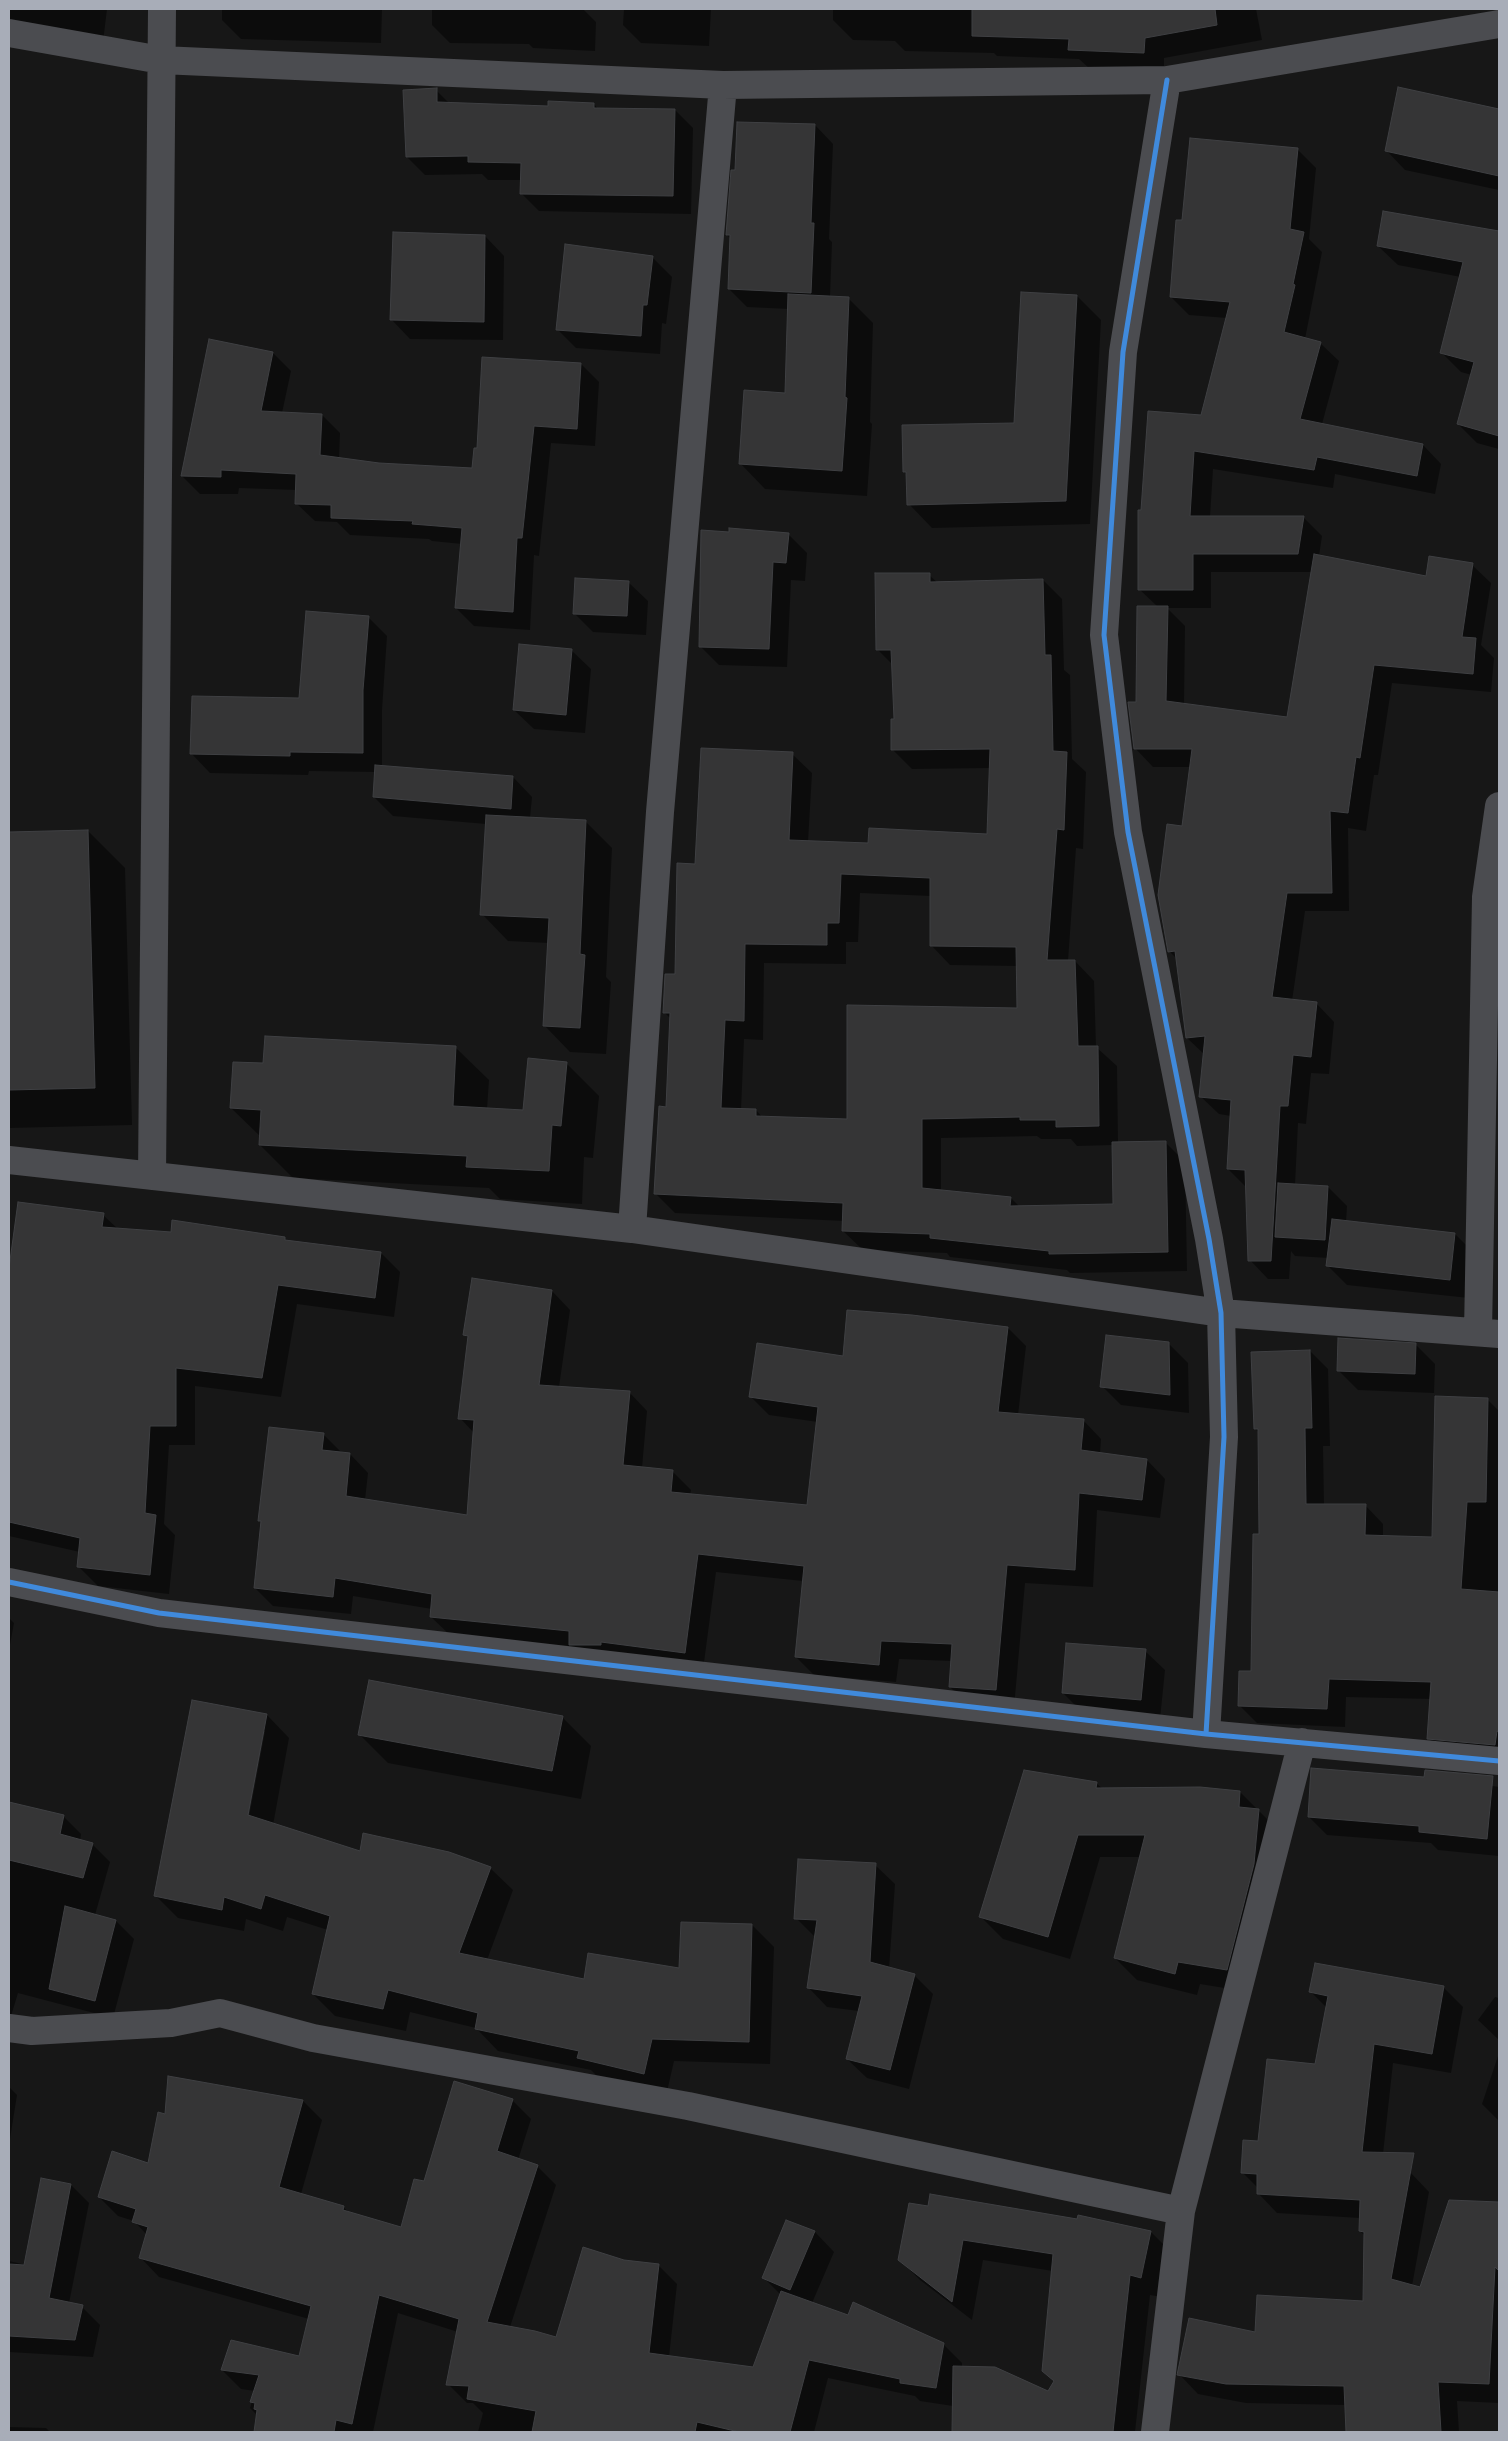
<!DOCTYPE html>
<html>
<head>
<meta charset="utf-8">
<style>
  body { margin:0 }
  #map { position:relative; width:1508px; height:2441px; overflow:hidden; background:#171717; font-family:Helvetica,sans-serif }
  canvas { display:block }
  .frame { position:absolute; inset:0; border:10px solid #a8adb8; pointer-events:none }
</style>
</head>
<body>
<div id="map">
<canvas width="1508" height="2441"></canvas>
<div class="frame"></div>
</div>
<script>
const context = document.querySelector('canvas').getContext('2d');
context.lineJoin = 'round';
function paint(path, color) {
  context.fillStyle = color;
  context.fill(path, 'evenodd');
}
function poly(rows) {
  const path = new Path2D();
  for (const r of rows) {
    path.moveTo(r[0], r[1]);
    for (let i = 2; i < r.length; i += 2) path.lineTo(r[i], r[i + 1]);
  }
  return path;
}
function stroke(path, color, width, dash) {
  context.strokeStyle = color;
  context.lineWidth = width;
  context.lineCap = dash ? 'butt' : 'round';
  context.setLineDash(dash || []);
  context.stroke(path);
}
paint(poly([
  [9,9,107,9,103,42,9,31],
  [222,9,382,9,381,43,241,39,222,20],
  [432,9,583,9,596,22,595,51,533,48,529,44,450,43,432,25],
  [624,9,711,9,709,46,641,43,623,25],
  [833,9,1256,9,1262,40,1164,58,1164,72,1090,69,1079,59,997,56,994,53,905,51,895,41,853,40,833,20],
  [1399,89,1499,111,1499,190,1405,170,1386,150],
  [436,90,450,104,550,107,594,104,598,109,675,110,693,128,691,214,539,211,521,193,521,180,488,180,482,174,425,175,407,157],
  [815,125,833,144,829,239,832,242,830,297,848,298,873,323,870,422,872,424,867,496,765,489,740,463,786,395,789,309,747,307,729,289,731,239,727,235],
  [1297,149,1316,168,1309,239,1322,252,1305,339,1320,343,1339,361,1322,424,1423,445,1441,464,1435,494,1335,474,1333,488,1213,469,1210,517,1303,517,1322,536,1319,556,1427,577,1472,565,1491,583,1481,645,1494,658,1491,692,1392,683,1378,775,1374,775,1366,831,1348,828,1349,911,1305,911,1292,1001,1316,1003,1334,1022,1329,1074,1311,1073,1306,1124,1298,1123,1295,1185,1328,1187,1347,1206,1346,1222,1455,1234,1474,1253,1469,1298,1347,1285,1328,1266,1329,1258,1295,1256,1291,1251,1289,1279,1268,1279,1250,1260,1246,1187,1228,1169,1231,1116,1219,1114,1200,1096,1205,1055,1187,1038,1177,959,1169,951,1191,767,1153,767,1135,748,1137,703,1158,607,1139,589,1143,511,1202,416,1227,318,1189,315,1171,297,1183,222],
  [1211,572,1312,572,1288,718,1184,704,1185,626,1167,608,1211,608],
  [1384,212,1499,233,1499,449,1477,443,1458,424,1472,375,1461,372,1442,353,1461,277,1398,265,1378,246],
  [485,236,504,256,503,340,410,339,391,319],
  [652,257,672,277,666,324,662,323,660,354,576,348,557,329],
  [1077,296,1101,320,1090,524,932,528,909,504,907,475,904,472,1015,424],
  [273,353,291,371,282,413,322,415,340,433,339,459,379,464,473,469,478,450,581,364,599,382,595,446,551,443,539,556,534,555,530,630,474,626,456,608,462,544,432,541,429,539,350,535,337,522,315,521,297,504,297,490,239,488,238,494,200,494,182,476],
  [788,534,807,553,805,581,791,580,787,667,719,665,700,646],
  [929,575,938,583,1043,580,1062,599,1064,670,1070,675,1072,759,1086,772,1083,849,1076,848,1068,961,1075,961,1094,981,1096,1047,1117,1066,1118,1143,1165,1142,1185,1162,1187,1271,1070,1273,1067,1270,950,1257,947,1253,863,1250,843,1231,844,1221,675,1213,655,1193,667,1108,671,1019,664,1012,677,975,696,865,792,754,812,773,808,842,869,844,988,835,991,768,912,769,892,749,895,721,893,665,877,649],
  [860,893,931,896,931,945,950,965,1017,966,1018,1009,848,1120,763,1118,756,1110,741,1110,744,1039,763,1040,764,963,846,964,846,942,858,942],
  [1037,1136,1041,1139,1071,1139,1077,1146,1113,1145,1115,1205,1020,1207,1011,1198,941,1191,941,1138],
  [628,582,648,601,646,635,593,632,574,613],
  [368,617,387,636,382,710,382,767,513,777,532,797,530,818,585,821,612,848,606,977,611,982,606,1054,570,1052,544,1025,549,943,508,941,482,914,486,824,393,816,374,797,376,772,309,771,308,775,210,773,191,753,300,700],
  [571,650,591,669,585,733,534,729,514,710],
  [88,831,125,868,132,1125,9,1128,9,833],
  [456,1048,489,1080,487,1109,525,1112,566,1063,599,1096,593,1158,584,1157,582,1204,500,1199,489,1188,293,1178,260,1145,261,1137,231,1108,265,1064],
  [19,1203,103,1215,118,1229,284,1238,288,1242,381,1253,400,1272,394,1317,297,1304,281,1397,195,1386,195,1445,169,1445,164,1524,175,1535,169,1594,98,1586,78,1566,80,1552,9,1536,9,1286],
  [552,1291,570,1310,559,1387,629,1392,647,1411,642,1468,673,1472,691,1490,690,1495,808,1506,818,1422,769,1415,751,1397,844,1358,1008,1328,1026,1346,1018,1415,1083,1420,1101,1439,1100,1454,1147,1460,1165,1479,1160,1518,1097,1510,1093,1587,1025,1583,1014,1708,968,1705,950,1687,952,1661,899,1659,896,1682,814,1675,796,1657,803,1581,716,1572,703,1670,450,1635,431,1617,432,1609,353,1596,351,1614,273,1606,255,1588,262,1523,260,1520,324,1435,343,1454,350,1454,368,1473,365,1500,469,1516,474,1433,460,1418,469,1339,465,1335],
  [1169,1344,1188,1363,1189,1413,1121,1405,1102,1386],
  [1416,1345,1435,1364,1434,1393,1358,1390,1338,1370],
  [1310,1351,1328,1369,1330,1446,1323,1446,1324,1505,1365,1505,1383,1524,1383,1537,1434,1538,1487,1399,1499,1411,1499,1753,1447,1757,1428,1738,1431,1699,1346,1697,1345,1727,1257,1723,1239,1705,1252,1672,1261,1536,1260,1433,1255,1429],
  [9,1618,14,1623,9,1650],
  [1145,1651,1165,1670,1160,1719,1082,1712,1063,1693],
  [193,1702,267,1715,289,1738,273,1825,361,1853,490,1868,513,1890,487,1960,585,1981,680,1969,752,1925,774,1947,770,2064,674,2061,666,2096,601,2080,591,2070,498,2051,476,2028,410,2012,406,2031,335,2016,313,1994,328,1930,287,1917,283,1931,246,1919,244,1931,178,1918,156,1896],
  [263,1731,265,1731,248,1822,246,1821],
  [562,1717,591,1746,581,1799,388,1763,360,1735],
  [1466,1782,1499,1787,1499,1856,1438,1850,1431,1843,1327,1835,1309,1817],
  [1096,1783,1103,1789,1240,1792,1281,1833,1249,1992,1200,1984,1197,1995,1137,1980,1115,1958,1140,1857,1100,1857,1070,1959,1003,1939,981,1917],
  [9,1803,63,1816,81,1834,80,1841,92,1844,110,1862,95,1915,116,1921,134,1939,113,2018,18,1993,11,2016,9,2015],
  [875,1865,895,1884,889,1969,914,1975,933,1994,909,2089,867,2078,847,2059,859,2011,827,2007,808,1987,816,1938,796,1918],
  [1444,1988,1463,2007,1451,2073,1393,2063,1383,2154,1410,2172,1429,2192,1412,2286,1421,2288,1450,2201,1499,2238,1499,2403,1457,2401,1459,2432,1347,2432,1346,2405,1246,2403,1198,2394,1179,2374,1256,2333,1364,2303,1365,2236,1360,2231,1360,2218,1277,2213,1258,2193,1258,2188,1242,2172,1259,2142,1316,2066,1327,2008,1311,1992],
  [1495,1997,1499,1998,1499,2040,1478,2020],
  [1499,2053,1499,2121,1482,2104],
  [170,2077,303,2101,322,2120,301,2194,343,2207,350,2213,402,2228,425,2183,512,2100,531,2119,518,2160,537,2166,556,2185,510,2327,557,2339,623,2261,658,2265,677,2284,669,2357,754,2368,781,2295,763,2277,787,2221,815,2232,834,2252,812,2303,849,2317,943,2344,962,2363,962,2367,1049,2392,1055,2382,1043,2370,1053,2271,983,2260,972,2320,920,2280,899,2259,910,2204,1151,2232,1171,2252,1162,2297,1150,2295,1135,2432,953,2432,953,2406,920,2401,915,2396,828,2378,814,2432,478,2432,483,2413,473,2403,467,2403,448,2384,458,2332,398,2313,373,2432,255,2432,257,2415,250,2408,255,2391,241,2389,222,2370,299,2357,309,2319,159,2277,141,2258,147,2235,134,2221,118,2216,99,2197,149,2164,166,2115],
  [9,2087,17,2095,9,2145],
  [71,2185,89,2203,69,2303,82,2307,100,2325,93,2357,9,2352,9,2261,26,2265],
  [9,2427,46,2428,50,2432,9,2432]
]), '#0007');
const building = poly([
  [972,9,1215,9,1217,25,1145,38,1144,53,1068,50,1069,39,972,36,972,9],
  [1398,87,1499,109,1499,176,1385,151,1398,87],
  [437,88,437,102,548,106,548,101,594,103,594,108,675,109,673,196,520,194,521,163,468,162,468,156,406,157,403,90,437,88],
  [737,122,815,124,811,223,814,223,811,293,728,289,730,235,726,235,731,170,735,170,737,122],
  [1190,138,1298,148,1290,229,1304,232,1293,284,1295,285,1284,332,1321,342,1300,419,1423,444,1417,476,1317,457,1314,470,1194,451,1190,516,1304,516,1298,554,1193,554,1193,590,1138,590,1138,510,1141,510,1148,411,1201,415,1230,302,1170,297,1176,220,1182,220,1190,138],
  [1383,211,1499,231,1499,436,1457,424,1474,362,1440,353,1463,262,1377,246,1383,211],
  [393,232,485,235,484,322,390,320,393,232],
  [565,244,653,256,647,305,643,305,641,336,556,330,565,244],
  [1021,292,1077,295,1066,501,907,505,906,472,903,472,902,425,1014,423,1021,292],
  [788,294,849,297,845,397,847,398,842,471,739,464,744,390,785,393,788,294],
  [209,339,273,352,261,411,322,414,320,455,379,463,472,468,474,448,477,448,482,357,581,363,577,429,534,426,522,538,517,538,513,612,455,608,462,528,412,524,413,521,331,518,331,505,295,504,296,474,221,470,221,477,181,476,209,339],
  [729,528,789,533,786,563,773,562,769,649,699,647,701,530,729,532,729,528],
  [1314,554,1426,576,1429,556,1473,563,1462,637,1476,638,1473,674,1374,665,1360,758,1356,757,1348,813,1330,811,1332,893,1287,893,1272,997,1317,1002,1311,1057,1293,1055,1288,1106,1280,1106,1271,1261,1248,1261,1245,1170,1227,1169,1231,1100,1199,1097,1205,1036,1186,1038,1175,951,1168,952,1158,895,1167,824,1182,826,1192,749,1134,749,1128,702,1136,702,1137,606,1168,606,1166,701,1287,717,1314,554],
  [875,573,930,573,930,582,1043,579,1045,655,1051,655,1053,751,1067,752,1064,830,1057,829,1047,960,1075,960,1078,1046,1098,1046,1099,1126,1056,1127,1056,1120,1020,1120,1020,1117,922,1119,922,1188,1011,1197,1010,1206,1113,1204,1112,1142,1166,1141,1168,1252,1049,1254,1049,1251,930,1238,930,1234,842,1231,843,1203,654,1194,659,1106,666,1107,670,1013,663,1013,665,974,675,974,677,863,695,864,701,748,793,752,789,840,868,843,869,828,987,834,990,749,891,750,891,719,894,719,891,650,876,650,875,573],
  [841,874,930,878,930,946,1016,947,1017,1008,847,1005,847,1119,756,1116,756,1109,721,1108,725,1020,744,1021,745,944,827,945,827,923,839,923,841,874],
  [575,578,629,581,627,616,573,614,575,578],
  [306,611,369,616,363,690,363,753,290,752,290,756,190,754,192,696,299,698,306,611],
  [519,644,572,649,566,715,513,710,519,644],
  [375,765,513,776,511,809,373,797,375,765],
  [486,815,586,820,580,954,585,955,580,1028,543,1026,549,918,480,915,486,815],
  [88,830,95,1088,9,1090,9,832,88,830],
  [265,1036,456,1046,453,1106,523,1110,528,1058,567,1062,561,1126,552,1125,549,1171,466,1167,467,1156,259,1145,261,1110,230,1108,233,1062,263,1063,265,1036],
  [1278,1183,1328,1186,1325,1240,1275,1237,1278,1183],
  [18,1202,104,1213,102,1227,171,1232,172,1220,285,1237,285,1240,381,1252,375,1298,278,1285,262,1378,176,1368,176,1426,150,1426,145,1513,156,1515,150,1575,77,1567,80,1538,9,1522,9,1268,18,1202],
  [1332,1219,1455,1233,1450,1280,1326,1266,1332,1219],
  [472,1278,552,1290,539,1385,630,1391,623,1465,673,1470,671,1492,807,1505,818,1407,749,1397,757,1343,843,1356,847,1310,912,1315,1008,1327,998,1412,1084,1419,1081,1450,1147,1459,1142,1500,1079,1493,1075,1570,1007,1565,996,1690,949,1687,952,1644,881,1641,879,1665,795,1657,804,1566,698,1554,685,1653,601,1642,601,1645,569,1645,569,1631,430,1617,432,1594,335,1578,333,1597,254,1588,261,1521,258,1521,269,1427,324,1433,322,1450,350,1453,346,1496,467,1515,474,1420,458,1419,468,1336,463,1335,472,1278],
  [1106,1335,1169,1342,1170,1395,1100,1387,1106,1335],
  [1338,1338,1416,1343,1415,1374,1337,1371,1338,1338],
  [1310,1350,1312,1428,1305,1428,1306,1504,1366,1504,1365,1535,1432,1537,1435,1396,1488,1398,1486,1502,1467,1502,1461,1589,1499,1592,1499,1732,1497,1731,1495,1745,1427,1739,1431,1682,1329,1679,1327,1709,1238,1706,1239,1671,1251,1671,1253,1534,1259,1534,1258,1429,1254,1429,1251,1352,1310,1350],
  [1066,1643,1146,1649,1141,1700,1062,1693,1066,1643],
  [369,1680,563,1716,552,1771,358,1735,369,1680],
  [192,1700,267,1714,248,1815,360,1851,363,1833,449,1852,491,1867,459,1953,584,1979,588,1953,679,1968,681,1922,752,1924,749,2042,652,2039,644,2074,577,2058,579,2051,475,2029,478,2013,388,1990,383,2009,312,1994,330,1916,265,1895,261,1909,224,1897,222,1910,154,1896,192,1700],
  [1311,1768,1424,1777,1425,1770,1493,1776,1487,1839,1419,1832,1419,1826,1308,1817,1311,1768],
  [1024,1770,1097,1782,1096,1788,1200,1787,1240,1791,1239,1807,1259,1809,1254,1864,1227,1970,1178,1962,1175,1974,1114,1958,1145,1835,1078,1835,1048,1937,979,1917,1024,1770],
  [9,1802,64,1815,60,1834,93,1843,83,1878,9,1860,9,1802],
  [798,1859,876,1863,870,1962,915,1974,890,2070,846,2059,862,1996,807,1988,817,1920,794,1919,798,1859],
  [65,1906,116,1920,95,2001,49,1989,65,1906],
  [1315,1963,1444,1986,1432,2054,1374,2044,1362,2152,1414,2153,1391,2279,1420,2287,1449,2200,1499,2202,1499,2271,1495,2267,1489,2384,1438,2382,1441,2432,1346,2432,1344,2386,1226,2384,1177,2375,1189,2318,1255,2332,1257,2295,1363,2301,1364,2232,1359,2231,1360,2200,1257,2194,1257,2174,1241,2173,1243,2140,1258,2141,1267,2059,1315,2064,1328,1996,1309,1992,1315,1963],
  [168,2076,303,2100,279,2187,344,2206,343,2210,401,2227,414,2179,424,2181,454,2081,513,2099,497,2151,538,2165,487,2322,535,2331,556,2337,583,2247,624,2260,659,2264,649,2353,753,2367,781,2291,848,2315,853,2302,944,2343,936,2388,900,2383,900,2379,809,2360,790,2432,739,2432,697,2422,695,2432,532,2432,536,2411,467,2399,469,2386,446,2385,459,2319,379,2295,352,2424,336,2420,334,2432,254,2432,257,2410,254,2409,255,2403,250,2402,259,2375,221,2370,231,2340,299,2356,311,2306,139,2258,148,2227,132,2222,136,2209,98,2197,112,2151,148,2163,158,2112,165,2114,168,2076],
  [41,2178,71,2184,49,2298,83,2305,75,2340,9,2336,9,2264,24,2265,41,2178],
  [930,2194,1077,2219,1078,2215,1151,2231,1141,2278,1130,2275,1113,2432,952,2432,953,2366,995,2367,1048,2391,1054,2381,1042,2371,1053,2254,963,2240,952,2302,898,2260,909,2203,928,2206,930,2194],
  [786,2220,815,2231,790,2290,762,2278,786,2220]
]);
paint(building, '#353536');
stroke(building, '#3f4043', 1);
stroke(poly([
  [9,33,161,60,723,85,1167,80,1499,24],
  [1167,80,1123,352,1104,635,1128,832,1209,1239,1221,1313,1224,1437,1206,1734],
  [9,1160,632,1229,1221,1313,1499,1334],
  [152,1176,162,9],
  [632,1229,660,812,723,85],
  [1478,1332,1486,897,1499,806],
  [9,1582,159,1613,1206,1734,1499,1761],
  [9,2028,32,2031,171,2023,220,2013,313,2038,688,2106,1181,2211],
  [1155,2432,1181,2211,1302,1742]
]), '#4b4c50', 28);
stroke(poly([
  [1167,80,1123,352,1104,635,1128,832,1209,1239,1221,1313,1224,1437,1206,1734],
  [9,1582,159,1613,1206,1734,1499,1761]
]), '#408adc', 5);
</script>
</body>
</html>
